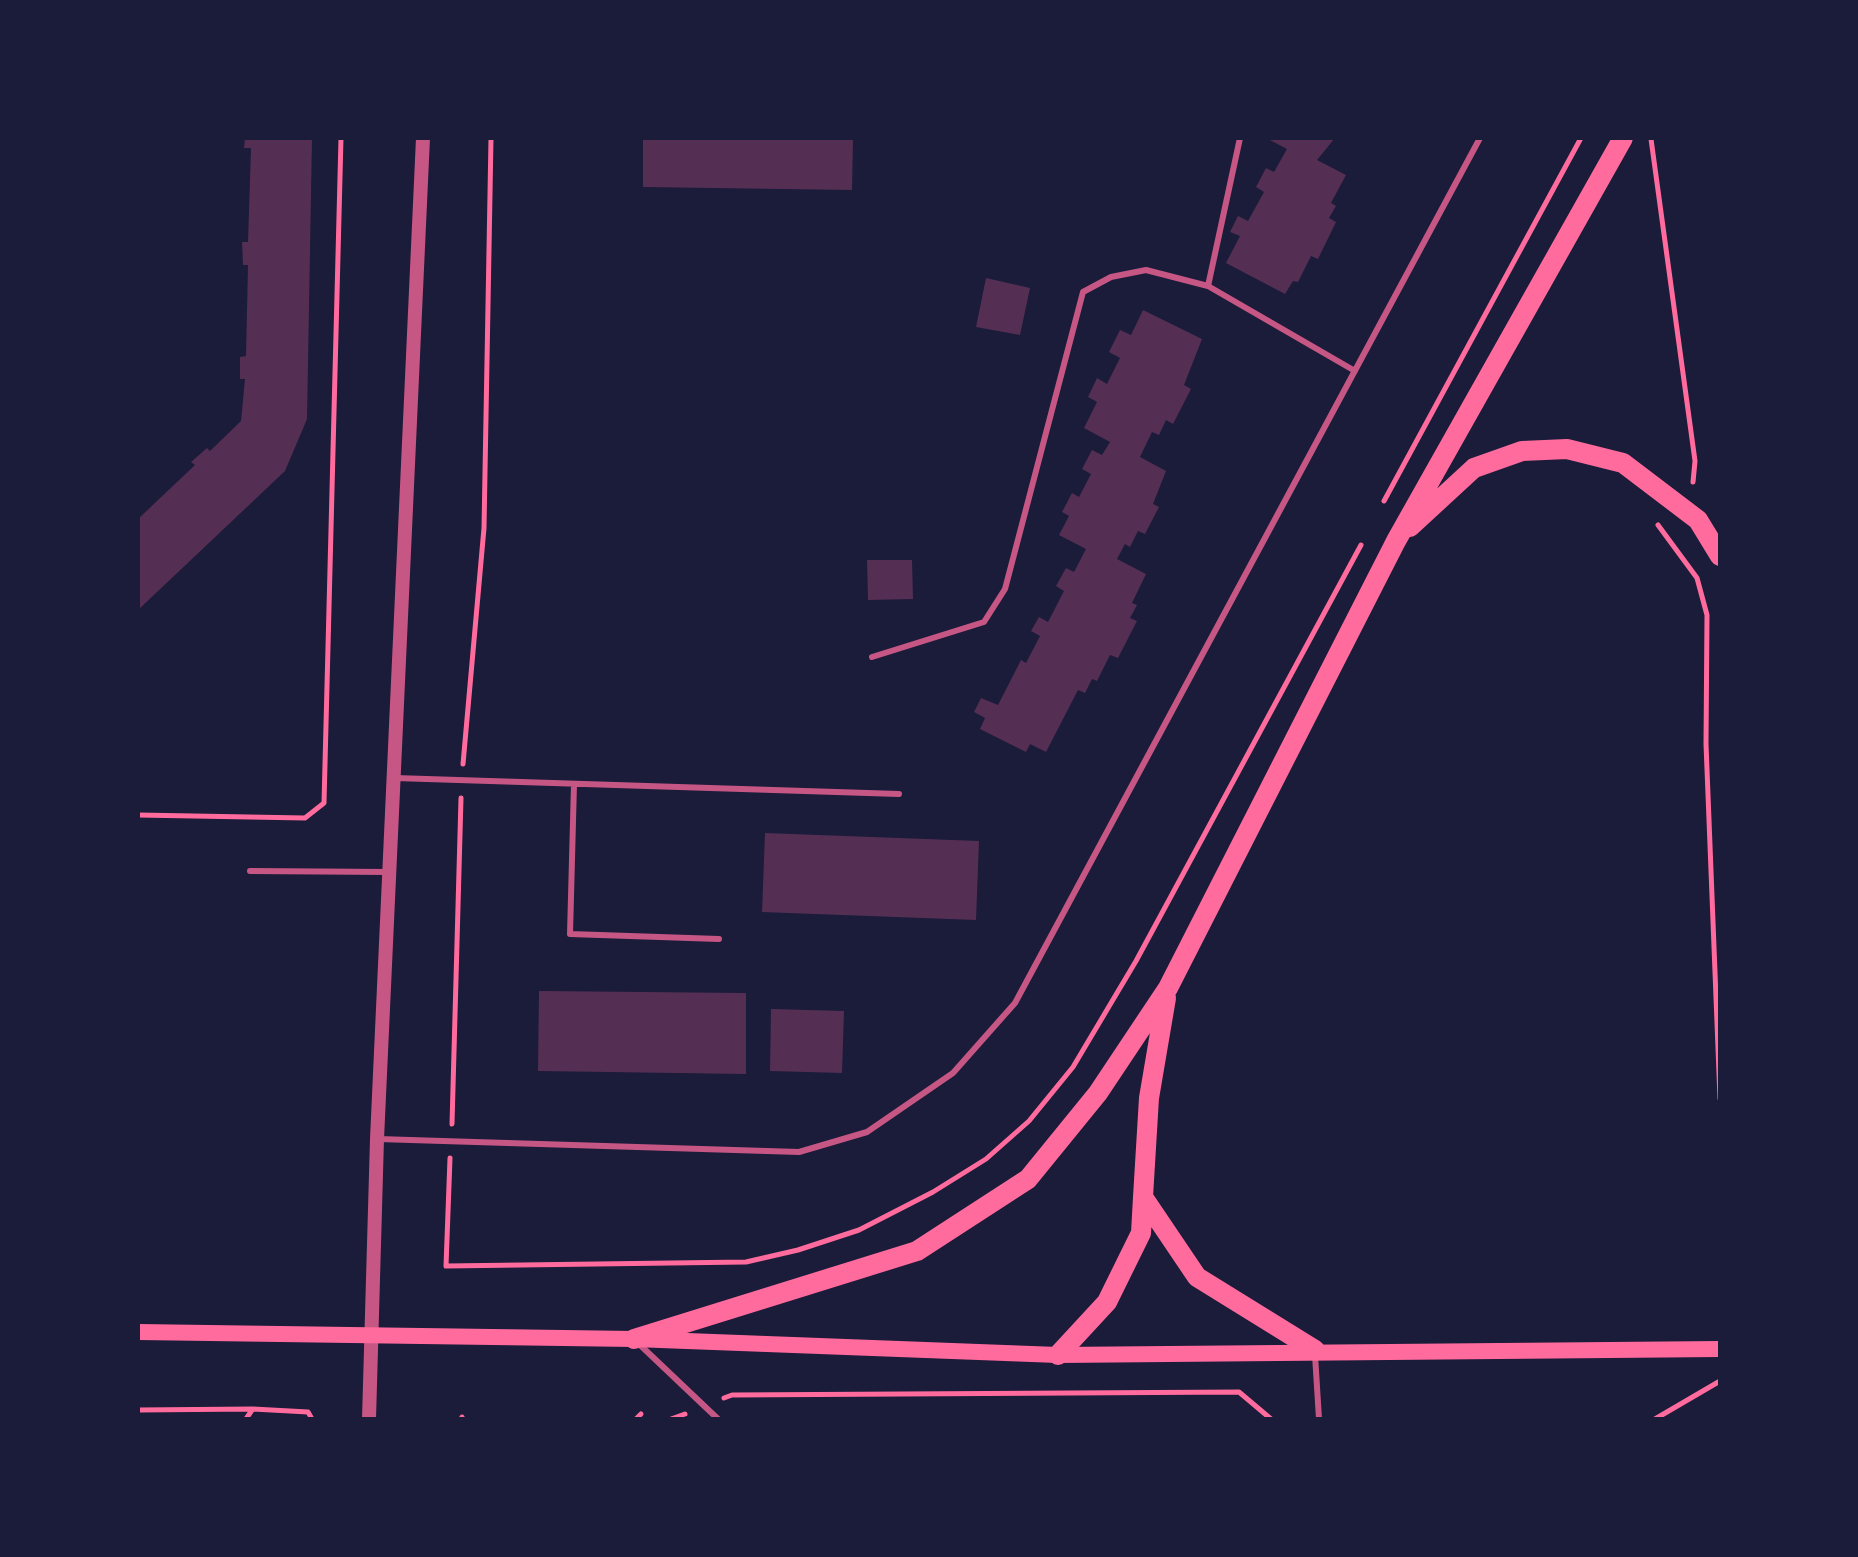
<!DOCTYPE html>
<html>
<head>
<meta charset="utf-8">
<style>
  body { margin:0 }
  #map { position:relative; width:1858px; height:1557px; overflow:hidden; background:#1b1b3a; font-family:"PT Sans",sans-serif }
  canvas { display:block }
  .frame { position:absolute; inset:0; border:140px solid #1b1b3a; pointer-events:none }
</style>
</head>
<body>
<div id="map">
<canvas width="1858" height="1557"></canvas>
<div class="frame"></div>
</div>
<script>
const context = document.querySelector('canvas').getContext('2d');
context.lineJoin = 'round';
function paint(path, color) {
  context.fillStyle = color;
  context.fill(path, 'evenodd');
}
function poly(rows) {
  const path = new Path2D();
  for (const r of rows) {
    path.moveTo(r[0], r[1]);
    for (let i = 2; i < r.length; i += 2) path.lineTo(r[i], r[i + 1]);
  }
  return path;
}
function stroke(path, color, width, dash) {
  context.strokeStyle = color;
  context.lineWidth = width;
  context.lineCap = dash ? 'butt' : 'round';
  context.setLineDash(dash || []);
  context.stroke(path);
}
paint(poly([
  [245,138,312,138,307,419,285,471,138,610,138,519,195,465,191,462,207,448,210,451,241,421,245,379,240,379,240,357,246,356,248,265,243,265,242,242,248,242,251,148,244,148],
  [643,138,853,138,852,190,643,187],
  [1266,138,1335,138,1317,160,1346,175,1331,203,1336,206,1329,218,1336,222,1318,259,1311,256,1298,282,1293,281,1285,294,1226,263,1240,236,1230,232,1238,216,1248,221,1264,192,1256,187,1266,168,1274,172,1287,149],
  [986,278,1030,288,1020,335,976,327],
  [1143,310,1202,339,1184,385,1191,389,1173,424,1166,420,1159,435,1152,432,1140,457,1166,471,1153,504,1159,507,1145,534,1138,531,1130,547,1125,544,1117,559,1146,574,1132,603,1137,605,1130,618,1137,621,1118,658,1110,655,1097,681,1092,679,1085,693,1078,690,1046,752,1030,744,1026,752,980,729,985,718,974,712,981,698,998,705,1021,660,1026,663,1040,636,1031,631,1039,617,1048,622,1064,591,1056,586,1066,568,1074,572,1086,549,1059,535,1069,516,1062,512,1072,493,1079,497,1091,474,1082,469,1092,450,1102,455,1110,442,1084,428,1097,402,1088,397,1097,378,1107,384,1120,358,1109,352,1120,330,1131,335],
  [867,560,912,560,913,599,868,600],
  [765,833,979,841,976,920,762,912],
  [539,991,746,993,746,1074,538,1071],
  [771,1009,844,1011,842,1073,770,1071]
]), '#542f53');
stroke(poly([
  [1651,139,1695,461,1693,482],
  [1384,501,1581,138],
  [1658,525,1697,578,1707,615,1706,744,1720,1099],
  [463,764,484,528,491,138],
  [138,815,305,818,324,803,341,138],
  [452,1124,461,798],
  [450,1158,446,1266,746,1262,798,1250,859,1230,933,1192,986,1159,1029,1121,1073,1067,1136,961,1361,545],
  [724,1398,732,1395,1239,1392,1271,1419],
  [138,1410,253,1409,308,1412,312,1419],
  [462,1417,463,1419],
  [246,1419,252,1410],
  [636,1419,641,1414],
  [671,1419,685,1414],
  [1655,1419,1720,1381]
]), '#ff6b9d', 5);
stroke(poly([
  [1208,286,1240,138],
  [872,657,984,622,1005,589,1083,292,1111,277,1146,270,1208,286,1355,371],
  [395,778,899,794],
  [574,784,570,934,719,939],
  [250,871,388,872],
  [378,1139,799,1152,867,1132,953,1073,1015,1003,1480,138],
  [639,1344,718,1419],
  [1315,1355,1319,1419]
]), '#c65784', 6);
stroke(poly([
  [369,1419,377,1139,423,138]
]), '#c65784', 14);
stroke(poly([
  [138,1332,634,1339,1058,1355,1720,1349]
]), '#ff6b9d', 16);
stroke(poly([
  [1410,527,1474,468,1522,451,1567,449,1623,463,1698,520,1720,556],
  [1166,998,1149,1098,1143,1197,1197,1277,1315,1350],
  [634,1339,917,1251,1028,1179,1098,1093,1168,988,1396,541,1623,138],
  [1058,1355,1107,1302,1141,1233,1143,1197]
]), '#ff6b9d', 20);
</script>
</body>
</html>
